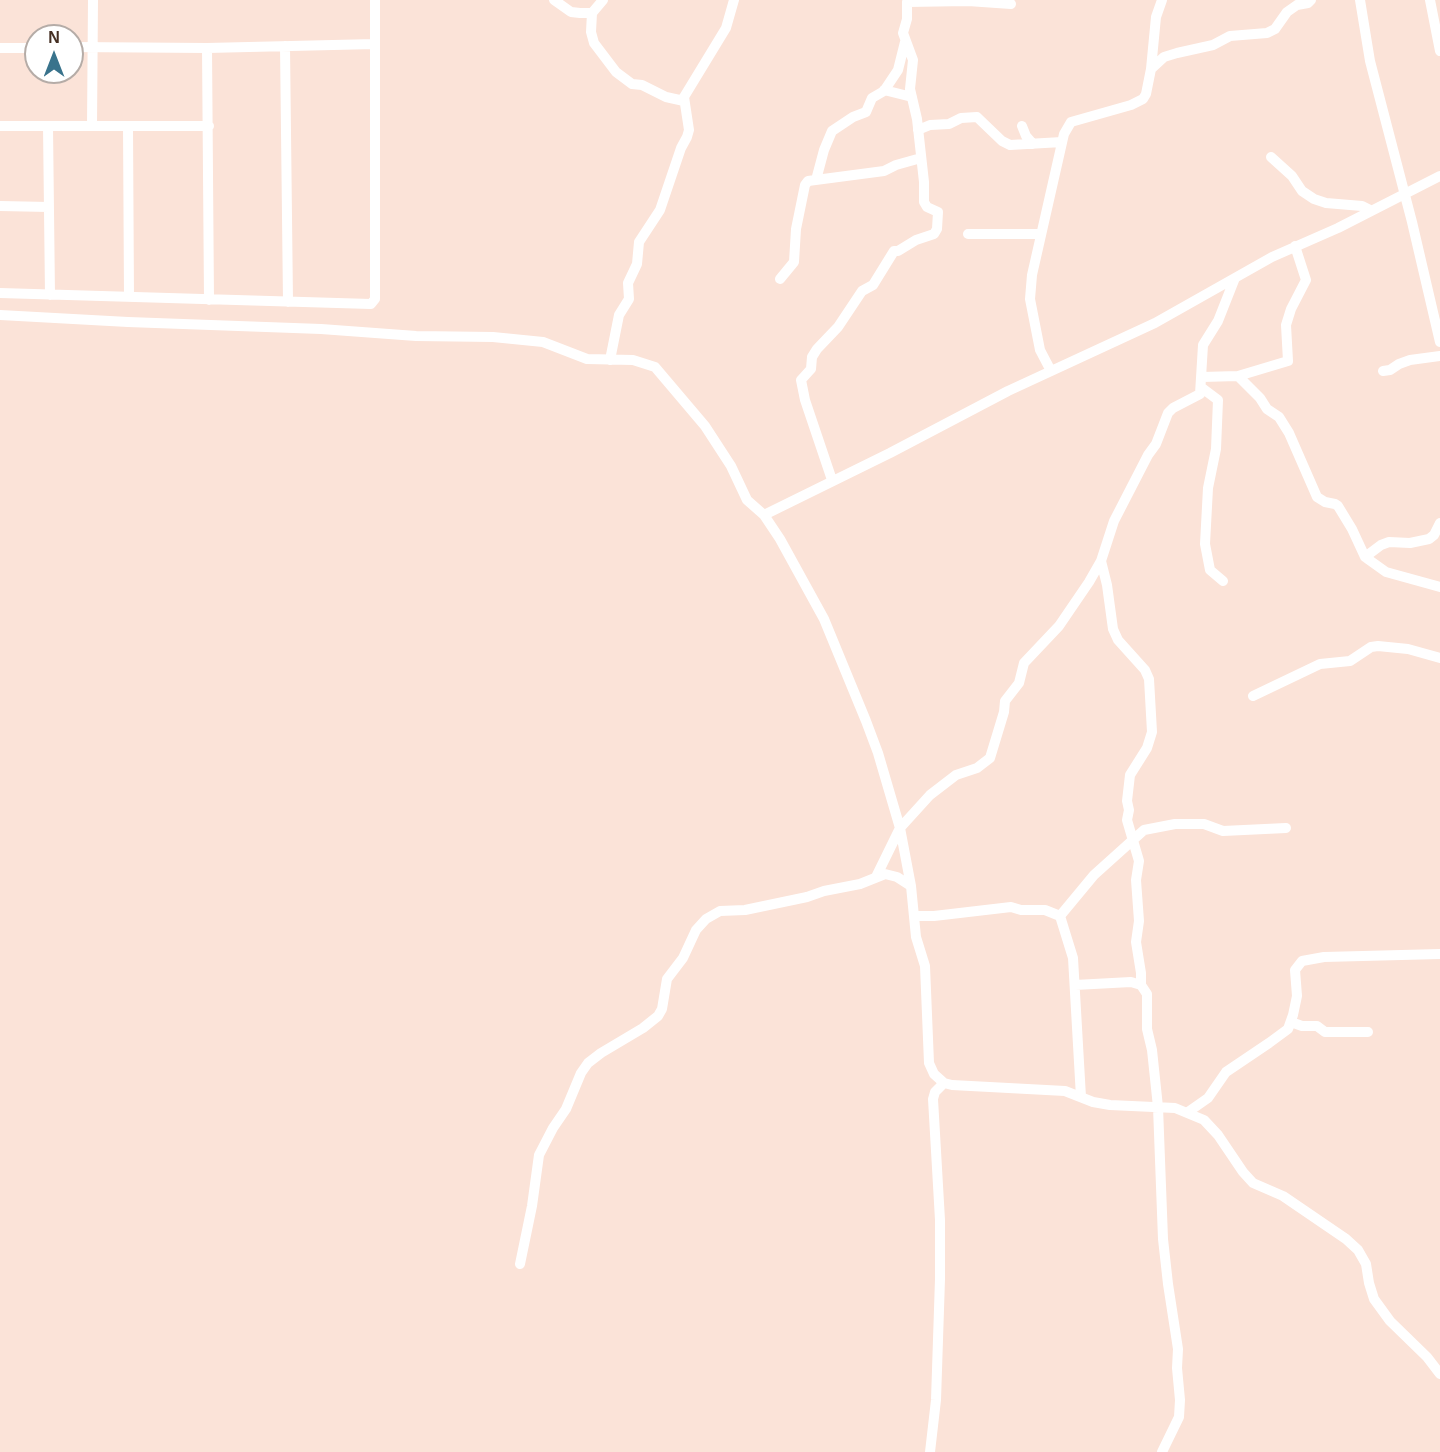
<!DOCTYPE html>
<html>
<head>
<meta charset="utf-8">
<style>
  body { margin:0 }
  #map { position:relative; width:1440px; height:1452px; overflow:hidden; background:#fbe3d8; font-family:Helvetica,sans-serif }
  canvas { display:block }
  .north { position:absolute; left:24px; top:24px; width:60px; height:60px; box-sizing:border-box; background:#fff; border:2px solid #b5aca7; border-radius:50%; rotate:0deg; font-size:16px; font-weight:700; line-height:24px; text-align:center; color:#452f23 }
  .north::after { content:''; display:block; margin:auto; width:21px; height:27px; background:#39738c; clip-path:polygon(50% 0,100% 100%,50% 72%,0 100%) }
</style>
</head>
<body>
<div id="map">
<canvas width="1440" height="1452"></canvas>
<div class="north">N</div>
</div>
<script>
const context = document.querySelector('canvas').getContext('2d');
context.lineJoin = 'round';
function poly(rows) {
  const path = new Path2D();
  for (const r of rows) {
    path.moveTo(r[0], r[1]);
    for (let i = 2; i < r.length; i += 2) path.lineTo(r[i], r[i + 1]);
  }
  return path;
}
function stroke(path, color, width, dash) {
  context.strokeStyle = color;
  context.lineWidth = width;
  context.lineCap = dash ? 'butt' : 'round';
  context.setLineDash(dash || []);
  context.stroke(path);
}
stroke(poly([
  [554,0,571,12,580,13,592,13,603,0],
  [1360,0,1370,61,1412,222,1440,342],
  [1430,0,1440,51],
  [592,13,591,32,594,43,616,72,632,84,642,85,666,97,684,101],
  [285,46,288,302],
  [72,47,207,48,375,44],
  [0,48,36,48],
  [207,48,209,300],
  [1151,69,1164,57,1177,53,1213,45,1230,36,1267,33,1275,29,1287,12,1297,5,1308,3,1311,0],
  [884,90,912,97],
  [0,126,209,126],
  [48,126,50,295],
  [92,126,93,0],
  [128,126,129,297],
  [1022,126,1026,136,1033,144],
  [918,130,930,125,949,124,961,118,977,117,1002,141,1010,145,1062,142],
  [1271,157,1292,176,1302,191,1314,199,1326,203,1362,206,1370,210],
  [816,180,824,150,832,131,853,117,866,112,872,98,884,91,898,70,905,42],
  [0,206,49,207],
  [968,234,1041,234],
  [780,279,794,262,796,229,805,185,808,181,884,171,896,165,921,158],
  [0,293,371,304,375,299,375,0],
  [0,315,128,322,321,329,416,336,493,337,543,342,587,359,633,360,655,367,705,426,731,466,747,500,764,515,780,539,824,619,866,721,878,753,900,828,911,886,916,937,925,966,929,1063,934,1074,944,1083,952,1085,1065,1091,1093,1102,1110,1105,1175,1108,1204,1120,1218,1135,1243,1172,1253,1183,1283,1196,1346,1239,1358,1250,1366,1264,1369,1283,1374,1299,1390,1321,1427,1357,1440,1374],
  [610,360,619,315,629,299,628,283,637,264,639,242,660,210,681,148,687,137,689,130,684,97,726,28,734,0],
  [1051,371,1040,350,1030,299,1032,275,1064,134,1071,122,1131,105,1143,99,1146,94,1151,69,1156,17,1162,0],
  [1383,371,1390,370,1399,364,1410,360,1440,356],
  [1238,376,1288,361,1286,325,1291,309,1306,280,1295,246],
  [1202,377,1238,376,1260,398,1267,409,1279,417,1289,433,1317,497,1325,502,1335,504,1338,506,1352,529,1365,557,1386,572,1440,587],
  [1202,388,1218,400,1216,449,1208,488,1205,544,1210,570,1223,581],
  [832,480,805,400,801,380,811,369,812,357,817,349,838,327,862,291,873,285,894,251,898,251,916,240,934,234,937,229,938,212,927,207,924,202,924,182,917,119,910,89,913,60,903,33,907,19,907,2,968,1,1011,4],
  [764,515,890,453,1008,391,1155,323,1272,257,1338,228,1440,176],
  [1365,557,1381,545,1389,542,1410,543,1429,539,1434,535,1440,523],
  [1101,561,1107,585,1113,629,1118,640,1145,670,1149,679,1152,732,1147,748,1130,775,1127,801,1129,810,1127,820,1139,861,1136,880,1139,921,1136,942,1141,973,1141,985],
  [1253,696,1320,664,1350,661,1371,647,1378,646,1408,649,1440,658],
  [876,877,900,828,930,795,956,775,977,768,990,758,1004,712,1005,701,1019,683,1024,663,1059,626,1089,582,1101,561,1114,521,1148,455,1156,444,1168,413,1173,408,1200,394,1203,345,1218,321,1235,278],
  [915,916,934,916,1011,907,1021,910,1045,910,1060,916,1073,958,1081,1097],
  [1060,916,1094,875,1144,830,1175,824,1204,824,1223,831,1286,828],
  [1075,985,1131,982,1141,985,1147,994,1147,1029,1152,1050,1158,1107,1163,1239,1168,1284,1178,1349,1177,1368,1180,1400,1179,1417,1162,1452],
  [1291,1022,1302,1026,1317,1026,1325,1032,1368,1032],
  [1188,1112,1208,1098,1226,1072,1269,1043,1288,1029,1293,1015,1297,996,1295,970,1302,961,1324,957,1440,954],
  [520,1264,532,1206,539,1155,553,1128,566,1109,581,1073,588,1063,601,1053,643,1028,658,1016,662,1009,667,979,683,958,696,930,706,919,720,911,745,910,807,897,824,891,860,884,885,874,897,877,911,886],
  [930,1452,936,1400,940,1279,940,1220,933,1099,935,1092,944,1083]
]), '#fff', 10);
</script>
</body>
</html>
